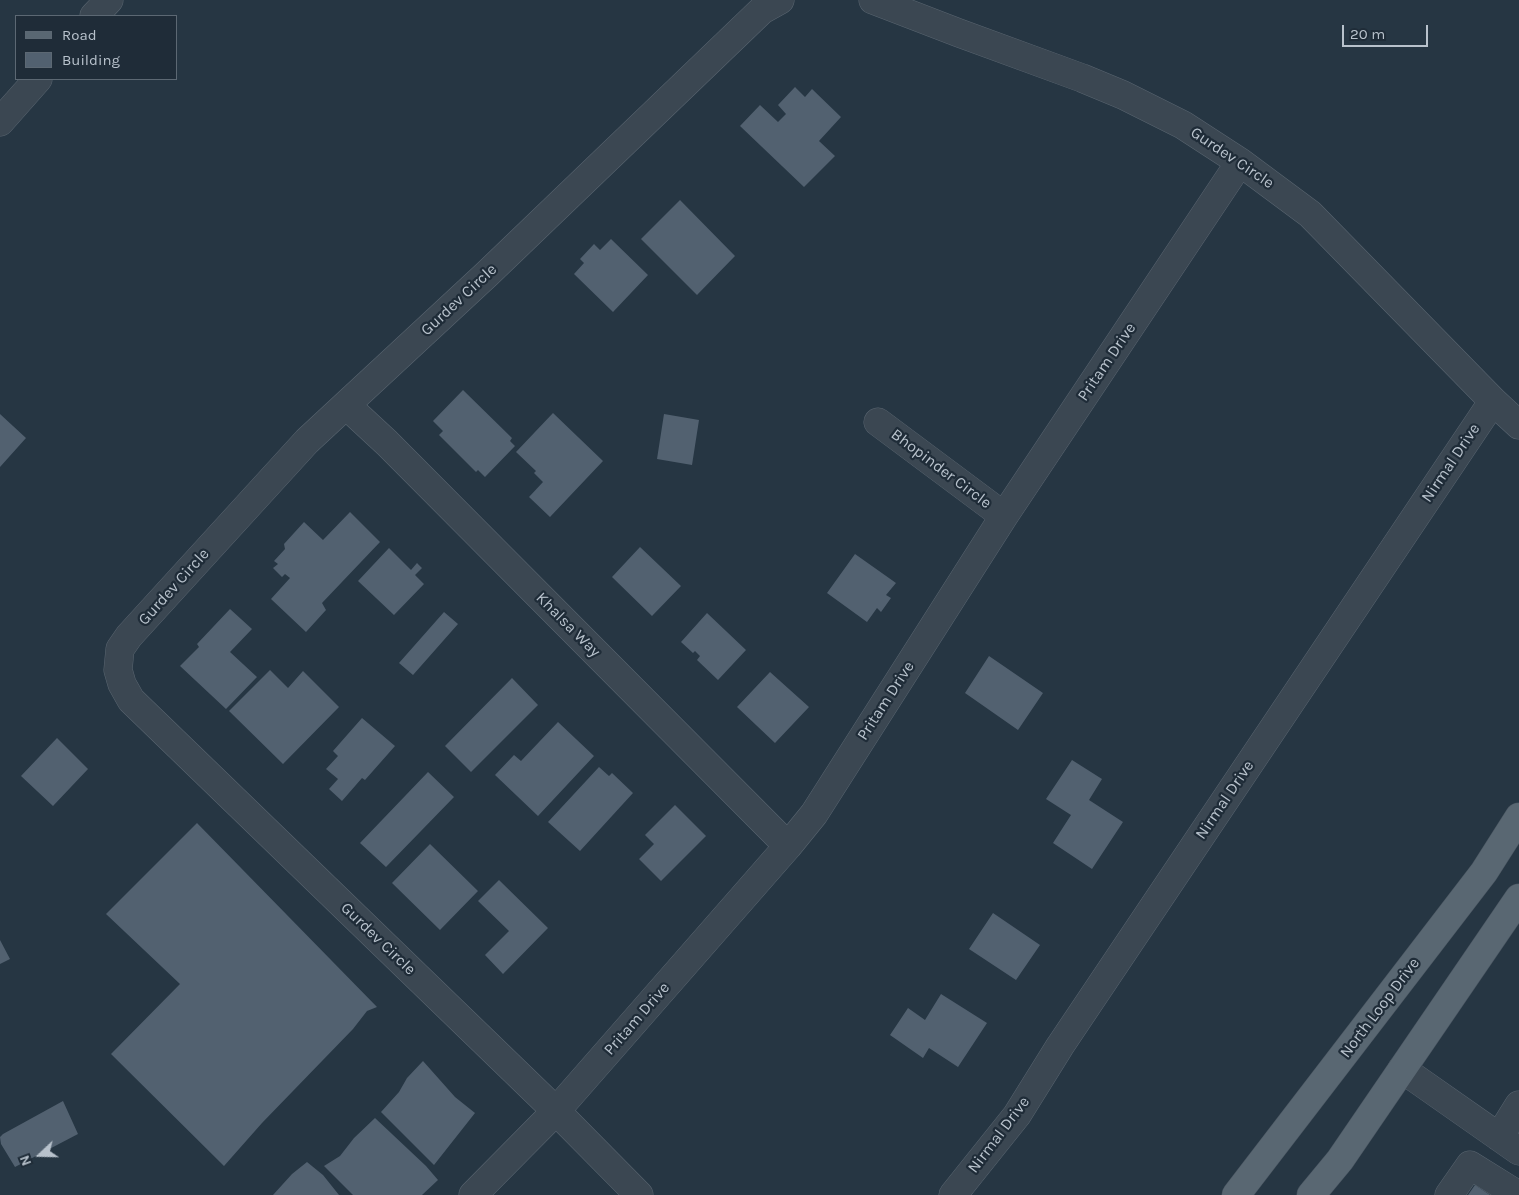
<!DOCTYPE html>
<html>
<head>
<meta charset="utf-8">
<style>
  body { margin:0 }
  #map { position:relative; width:1519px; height:1195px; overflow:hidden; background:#263643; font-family:Karla,sans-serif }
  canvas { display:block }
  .legend { position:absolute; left:15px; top:15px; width:162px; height:65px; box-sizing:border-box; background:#1f2c38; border:1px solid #5c6873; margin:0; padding:6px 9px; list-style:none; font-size:15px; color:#b8c2cc }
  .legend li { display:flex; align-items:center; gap:10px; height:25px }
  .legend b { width:25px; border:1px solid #5c6873 }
  .north { position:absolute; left:15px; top:1130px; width:50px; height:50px; -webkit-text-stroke:4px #1f2c38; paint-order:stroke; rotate:249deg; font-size:14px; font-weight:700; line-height:20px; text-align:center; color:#b8c2cc }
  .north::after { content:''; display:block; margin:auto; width:18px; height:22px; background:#b8c2cc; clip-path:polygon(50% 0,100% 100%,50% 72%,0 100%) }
  .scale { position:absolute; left:1342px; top:25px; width:86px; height:22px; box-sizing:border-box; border:2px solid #b8c2cc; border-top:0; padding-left:6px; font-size:15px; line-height:18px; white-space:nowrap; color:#b8c2cc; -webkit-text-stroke:4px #1f2c38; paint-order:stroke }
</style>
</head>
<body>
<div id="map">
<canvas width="1519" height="1195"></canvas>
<ul class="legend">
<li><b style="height:6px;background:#596772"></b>Road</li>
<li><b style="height:14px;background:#526170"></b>Building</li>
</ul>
<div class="north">N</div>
<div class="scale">20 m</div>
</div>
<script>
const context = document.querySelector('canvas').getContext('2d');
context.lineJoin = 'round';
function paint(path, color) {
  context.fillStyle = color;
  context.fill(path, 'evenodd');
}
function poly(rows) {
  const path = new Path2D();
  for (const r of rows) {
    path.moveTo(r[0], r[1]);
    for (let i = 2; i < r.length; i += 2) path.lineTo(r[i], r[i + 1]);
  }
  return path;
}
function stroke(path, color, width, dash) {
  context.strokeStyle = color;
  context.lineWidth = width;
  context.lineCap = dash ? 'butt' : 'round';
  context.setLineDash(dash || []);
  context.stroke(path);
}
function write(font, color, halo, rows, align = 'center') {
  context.font = font + ' Karla,sans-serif';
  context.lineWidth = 4.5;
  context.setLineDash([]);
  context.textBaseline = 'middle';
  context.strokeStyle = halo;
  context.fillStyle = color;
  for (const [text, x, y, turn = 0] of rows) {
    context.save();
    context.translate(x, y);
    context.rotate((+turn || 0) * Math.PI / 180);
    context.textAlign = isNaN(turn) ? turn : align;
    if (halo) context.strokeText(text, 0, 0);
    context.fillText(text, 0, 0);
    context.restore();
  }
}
paint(poly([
  [795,87,805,97,812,89,841,117,819,141,835,156,804,187,740,126,760,105,778,122,786,114,778,105],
  [680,200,735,256,697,295,641,239],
  [611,239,648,275,613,312,574,274,584,263,580,259,594,244,600,250],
  [463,390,512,438,510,441,515,446,485,477,478,470,476,472,439,435,443,431,433,421],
  [553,413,603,461,550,517,529,497,543,482,534,473,536,471,516,452],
  [0,414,26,438,0,467],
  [664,414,699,420,692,465,657,459],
  [350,512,380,542,322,603,326,610,306,632,271,599,290,578,285,574,282,577,273,568,278,564,274,561,285,549,284,544,304,522,323,540],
  [640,547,681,586,652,616,612,577],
  [389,548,411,570,417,563,422,568,415,575,424,584,394,615,358,581],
  [855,554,896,583,886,595,891,598,881,612,877,608,867,622,827,593],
  [230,609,252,629,230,652,257,677,226,709,180,666,199,647,197,644],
  [444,612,458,624,413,675,399,663],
  [707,613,746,650,718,680,697,660,700,656,695,651,693,653,681,642],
  [989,656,1043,693,1018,730,965,693],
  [270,670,288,688,303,671,339,707,283,764,229,711],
  [770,672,809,707,775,743,737,707],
  [512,678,538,705,471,772,445,746],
  [362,718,395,746,365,780,362,778,342,801,329,789,338,779,326,769,338,756,333,751],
  [558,722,594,756,538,816,495,775,514,755,521,761],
  [57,738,88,769,53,806,21,776],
  [1072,760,1102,779,1089,800,1123,822,1092,869,1053,843,1071,815,1046,799],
  [599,767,609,776,612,773,633,793,580,851,548,822],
  [428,772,454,797,386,867,360,843],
  [675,805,706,836,661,881,639,859,654,844,645,835],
  [197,823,377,1007,367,1011,353,1029,262,1123,224,1166,111,1054,180,984,106,914],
  [430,844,478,891,440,930,392,883],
  [499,880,548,928,503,974,485,955,509,931,478,901],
  [993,913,1040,945,1016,980,969,949],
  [0,940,10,959,0,964],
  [941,994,987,1023,958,1067,929,1048,923,1058,890,1035,908,1008,925,1020],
  [423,1061,455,1097,475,1113,434,1165,381,1112,399,1092,407,1078],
  [63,1101,78,1134,15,1167,1,1144,0,1137,3,1134],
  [375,1118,426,1166,438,1180,422,1195,353,1195,324,1166,340,1156,354,1138],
  [307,1162,323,1175,339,1195,273,1195,292,1174],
  [1475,1185,1490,1195,1468,1195]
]), '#526170');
const minor = poly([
  [873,0,959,33,1082,78,1123,95,1183,125,1240,162,1310,214,1493,401,1519,425],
  [94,16,109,0],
  [0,122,38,79],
  [346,405,387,443,788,846],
  [878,422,1004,516],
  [1402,1069,1519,1151],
  [1499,1137,1519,1105],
  [473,1195,556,1111,788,846,814,814,1004,516,1240,162],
  [639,1195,556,1111,131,700,122,684,118,670,120,649,129,636,307,441,487,274,762,10,780,0],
  [953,1195,1017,1115,1060,1046,1493,401],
  [1449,1195,1470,1165,1518,1195]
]);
const major = poly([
  [1236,1195,1484,872,1519,817],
  [1311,1195,1340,1160,1519,898]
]);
stroke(minor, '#596570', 29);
stroke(major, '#47535f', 29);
stroke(minor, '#3b4752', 28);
stroke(major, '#596772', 28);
write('16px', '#b8c2cc', '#1f2c38', [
  ["Gurdev Circle",1232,158,34],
  ["Gurdev Circle",459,300,-43],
  ["Pritam Drive",1107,362,-56],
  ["Nirmal Drive",1451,463,-56],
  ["Bhopinder Circle",941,469,37],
  ["Gurdev Circle",174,587,-48],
  ["Khalsa Way",568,625,45],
  ["Pritam Drive",886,701,-57],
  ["Nirmal Drive",1225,800,-56],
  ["Gurdev Circle",378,939,44],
  ["North Loop Drive",1380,1008,-53],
  ["Pritam Drive",637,1019,-49],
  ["Nirmal Drive",999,1135,-53]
]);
</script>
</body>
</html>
